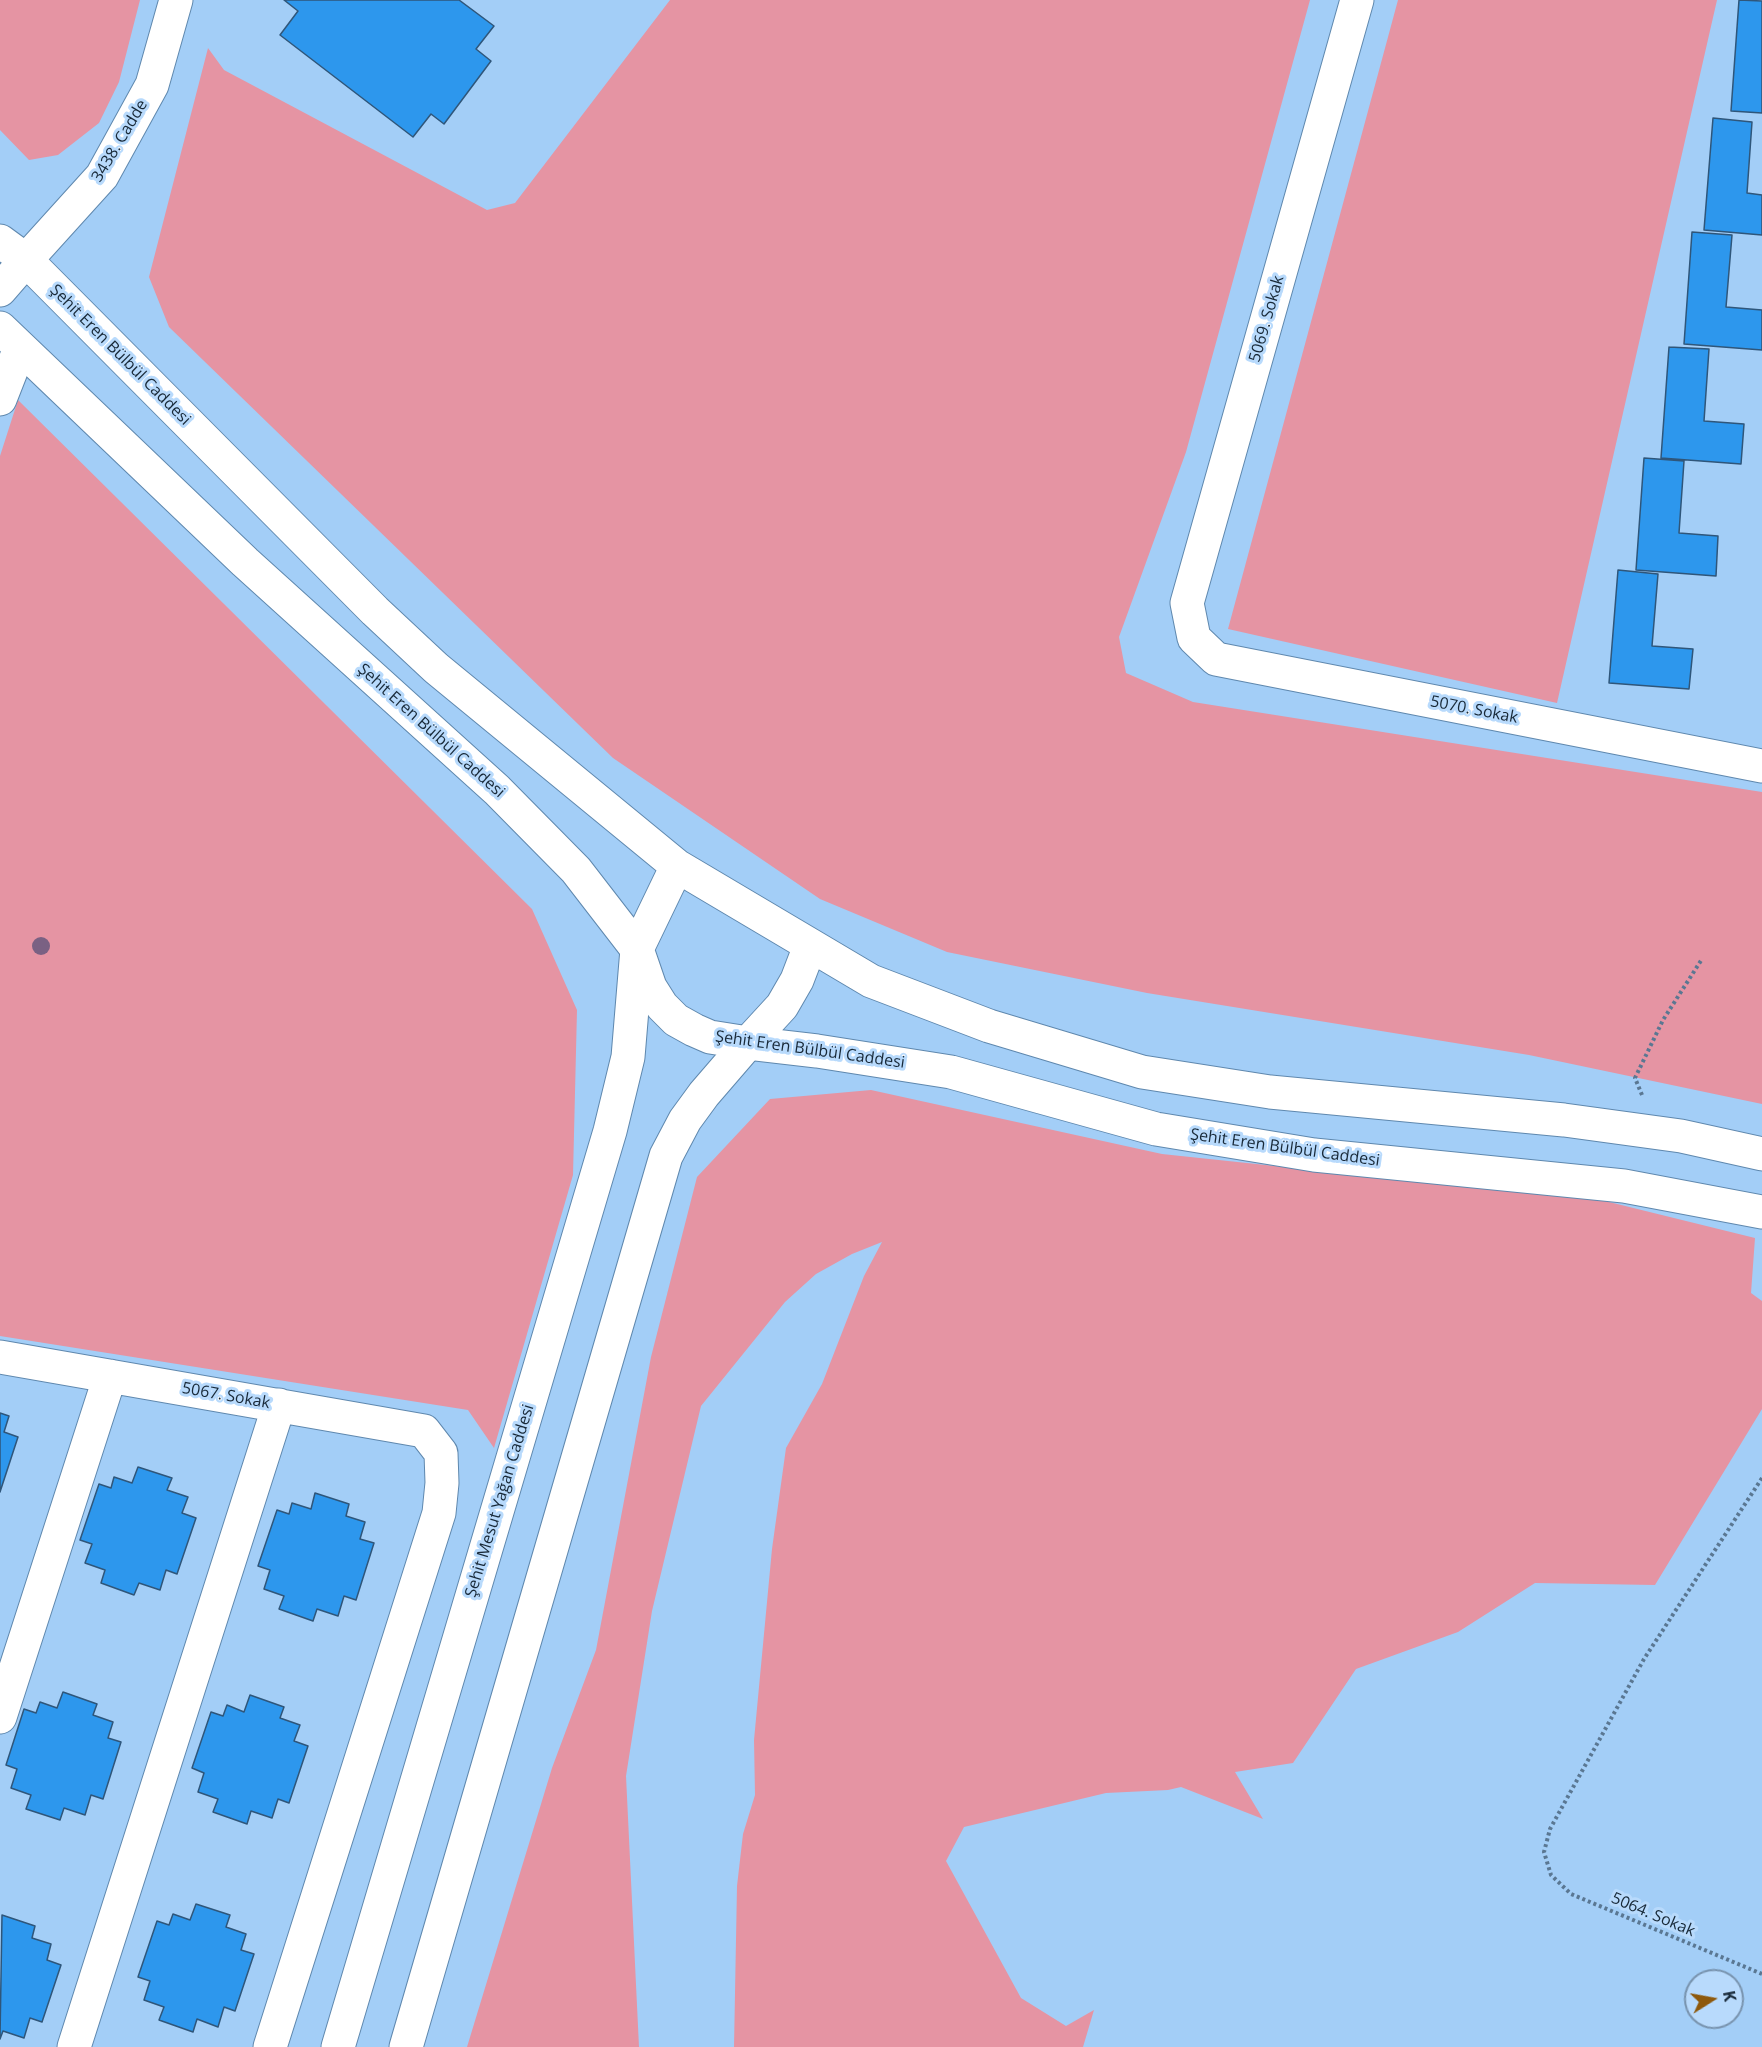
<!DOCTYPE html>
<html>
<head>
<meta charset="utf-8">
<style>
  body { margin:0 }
  #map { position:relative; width:1762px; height:2047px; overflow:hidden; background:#a3cef7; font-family:"Open Sans",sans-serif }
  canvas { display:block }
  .north { position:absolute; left:1684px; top:1969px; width:60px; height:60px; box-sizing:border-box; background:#b8dafc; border:2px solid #7893ae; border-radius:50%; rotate:79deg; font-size:16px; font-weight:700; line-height:24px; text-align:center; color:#182938 }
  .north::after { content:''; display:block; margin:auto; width:21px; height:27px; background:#8e590c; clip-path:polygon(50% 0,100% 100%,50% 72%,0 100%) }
</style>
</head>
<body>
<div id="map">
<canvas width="1762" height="2047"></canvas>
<div class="north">K</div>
</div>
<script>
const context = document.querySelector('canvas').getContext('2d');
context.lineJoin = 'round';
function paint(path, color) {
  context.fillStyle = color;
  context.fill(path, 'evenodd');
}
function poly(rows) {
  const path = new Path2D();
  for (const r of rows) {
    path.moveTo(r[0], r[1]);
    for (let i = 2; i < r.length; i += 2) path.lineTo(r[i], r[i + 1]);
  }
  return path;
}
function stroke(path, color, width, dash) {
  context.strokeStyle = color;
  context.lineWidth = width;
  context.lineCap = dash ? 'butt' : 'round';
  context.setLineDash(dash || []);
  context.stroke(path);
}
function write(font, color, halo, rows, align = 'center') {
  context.font = font + ' "Open Sans",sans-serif';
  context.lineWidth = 6;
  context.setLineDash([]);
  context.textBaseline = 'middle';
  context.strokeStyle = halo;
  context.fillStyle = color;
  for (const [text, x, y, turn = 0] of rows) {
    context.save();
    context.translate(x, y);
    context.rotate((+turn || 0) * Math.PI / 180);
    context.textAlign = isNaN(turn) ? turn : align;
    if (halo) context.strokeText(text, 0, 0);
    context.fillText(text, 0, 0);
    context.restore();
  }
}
paint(poly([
  [0,0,140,0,119,82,99,123,58,155,29,160,0,130],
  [670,0,1310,0,1186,452,1119,637,1126,673,1193,702,1762,792,1762,1104,1529,1055,1147,993,947,952,820,899,613,758,169,327,149,277,208,48,224,70,487,210,515,203],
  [1398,0,1717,0,1557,703,1228,629],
  [18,400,532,909,577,1010,573,1175,494,1448,468,1410,0,1336,0,456],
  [871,1090,1162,1154,1605,1201,1755,1238,1751,1293,1762,1301,1762,1409,1655,1585,1535,1583,1458,1632,1356,1669,1293,1763,1235,1772,1263,1819,1181,1787,1168,1790,1106,1793,964,1827,946,1861,1021,1998,1066,2026,1094,2010,1083,2047,734,2047,737,1886,743,1834,755,1795,754,1740,772,1549,786,1448,822,1384,864,1276,882,1242,852,1254,816,1274,785,1302,701,1406,652,1611,626,1776,639,2047,467,2047,552,1768,596,1650,651,1357,697,1177,770,1099]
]), '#e594a3');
const building = poly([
  [284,0,459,0,494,26,476,49,491,61,444,124,431,114,413,137,280,35,298,11,284,0],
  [1739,0,1762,1,1762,113,1731,111,1739,0],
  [1713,118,1752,122,1747,193,1762,195,1762,235,1704,230,1713,118],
  [1692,232,1732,235,1726,307,1762,310,1762,350,1684,344,1692,232],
  [1669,347,1709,349,1704,421,1744,424,1741,464,1661,458,1669,347],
  [1644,458,1684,461,1679,533,1718,536,1716,576,1636,570,1644,458],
  [1618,570,1658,574,1652,646,1693,649,1689,689,1609,683,1618,570],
  [0,1413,9,1416,4,1432,18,1437,0,1492,0,1413],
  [138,1467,172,1478,167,1490,188,1497,182,1513,196,1518,177,1574,166,1570,160,1590,139,1583,134,1595,101,1583,105,1570,85,1563,92,1544,80,1540,99,1484,111,1488,114,1477,132,1483,138,1467],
  [315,1493,349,1504,346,1516,365,1522,360,1539,374,1543,356,1600,344,1596,338,1616,317,1609,313,1621,279,1609,284,1596,264,1589,270,1570,258,1566,277,1510,289,1514,292,1503,311,1509,315,1493],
  [63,1692,97,1704,93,1715,113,1722,108,1738,121,1742,103,1799,91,1795,85,1815,64,1808,60,1820,26,1809,31,1795,11,1788,17,1769,6,1765,24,1709,36,1713,40,1702,57,1708,63,1692],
  [250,1695,284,1707,280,1718,300,1725,294,1741,308,1746,289,1803,278,1799,272,1818,251,1811,247,1824,213,1812,218,1799,198,1792,204,1773,192,1768,211,1712,223,1716,227,1705,244,1712,250,1695],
  [196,1904,230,1915,226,1927,246,1934,241,1950,254,1954,235,2011,224,2007,218,2027,197,2019,193,2032,159,2020,164,2007,144,2000,150,1981,138,1977,157,1921,169,1925,173,1914,190,1920,196,1904],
  [2,1915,35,1926,32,1938,51,1944,47,1960,61,1965,42,2022,30,2018,24,2038,3,2031,0,2039,2,1915]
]);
paint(building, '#2d97ed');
stroke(building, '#2f567a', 1.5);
const street = poly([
  [1357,0,1187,603,1194,638,1216,659,1762,766],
  [26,260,102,176,152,85,176,0],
  [0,399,20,348],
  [0,1357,424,1431,441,1453,442,1483,439,1513,270,2047],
  [0,1717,110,1376],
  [74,2047,279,1405],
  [338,2047,610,1131,628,1057,637,949],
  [406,2047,666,1156,685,1120,704,1094,748,1043]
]);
const secondary = poly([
  [0,241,26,260,375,611,436,668,677,866,871,981,989,1026,1142,1072,1270,1092,1564,1120,1681,1136,1762,1154],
  [0,290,26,260],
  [0,328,245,562,497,790,576,870,637,949,650,987,662,1006,676,1020,694,1030,710,1037,748,1043,817,1051,951,1072,1156,1129,1314,1155,1624,1186,1762,1212],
  [637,949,677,866],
  [748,1043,782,1006,797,980,810,946]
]);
stroke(street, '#5f88ae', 35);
stroke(secondary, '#5f88ae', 35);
stroke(poly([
  [1642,1095,1635,1078,1663,1020,1702,959],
  [1762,1478,1644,1659,1550,1829,1544,1852,1551,1875,1571,1894,1762,1974]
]), '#5a7792', 4, [3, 3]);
stroke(street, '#fff', 33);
stroke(secondary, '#fff', 33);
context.fillStyle = '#7a6183';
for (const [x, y] of [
  [41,946]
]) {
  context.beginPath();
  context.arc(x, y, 9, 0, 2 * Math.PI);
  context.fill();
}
write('16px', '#182938', '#b8dafc', [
  ["3438. Cadde",120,141,-59],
  ["5069. Sokak",1267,319,-74],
  ["Şehit Eren Bülbül Caddesi",120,355,45],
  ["5070. Sokak",1474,710,11],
  ["Şehit Eren Bülbül Caddesi",431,731,42],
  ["Şehit Eren Bülbül Caddesi",810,1050,8],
  ["Şehit Eren Bülbül Caddesi",1285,1148,8],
  ["5067. Sokak",226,1396,10],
  ["Şehit Mesut Yağan Caddesi",500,1501,-73],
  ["5064. Sokak",1653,1915,23]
]);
</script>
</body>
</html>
